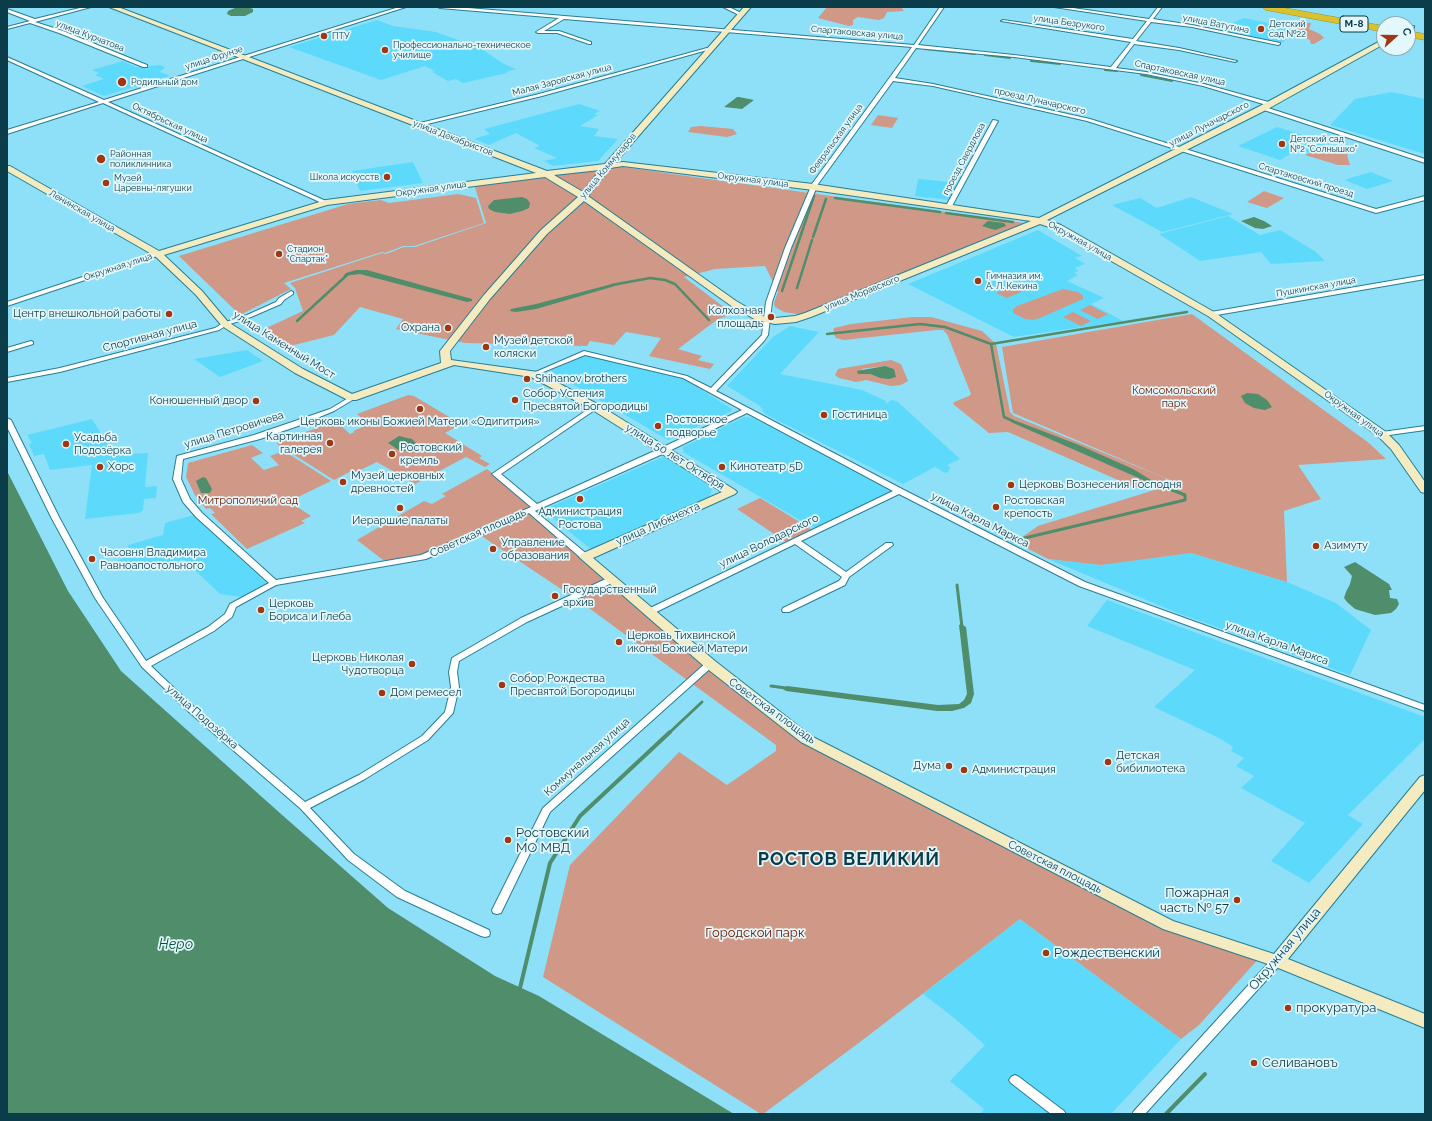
<!DOCTYPE html>
<html>
<head>
<meta charset="utf-8">
<style>
  body { margin:0 }
  #map { position:relative; width:1432px; height:1121px; overflow:hidden; background:#8ee0f8; font-family:Raleway,sans-serif }
  canvas { display:block }
  .frame { position:absolute; inset:0; border:8px solid #0a3c49; pointer-events:none }
  .north { position:absolute; left:1376px; top:16px; width:40px; height:40px; box-sizing:border-box; background:#e4f7fd; border:1px solid #8dacb5; border-radius:50%; rotate:69deg; font-size:11px; font-weight:700; line-height:16px; text-align:center; color:#0a3c49 }
  .north::after { content:''; display:block; margin:auto; width:14px; height:18px; background:#9e3812; clip-path:polygon(50% 0,100% 100%,50% 72%,0 100%) }
</style>
</head>
<body>
<div id="map">
<canvas width="1432" height="1121"></canvas>
<div class="frame"></div>
<div class="north">С</div>
</div>
<script>
const context = document.querySelector('canvas').getContext('2d');
context.lineJoin = 'round';
function paint(path, color) {
  context.fillStyle = color;
  context.fill(path, 'evenodd');
}
function poly(rows) {
  const path = new Path2D();
  for (const r of rows) {
    path.moveTo(r[0], r[1]);
    for (let i = 2; i < r.length; i += 2) path.lineTo(r[i], r[i + 1]);
  }
  return path;
}
function stroke(path, color, width, dash) {
  context.strokeStyle = color;
  context.lineWidth = width;
  context.lineCap = dash ? 'butt' : 'round';
  context.setLineDash(dash || []);
  context.stroke(path);
}
function write(font, color, halo, rows, align = 'center') {
  context.font = font + ' Raleway,sans-serif';
  context.lineWidth = 3.5;
  context.setLineDash([]);
  context.textBaseline = 'middle';
  context.strokeStyle = halo;
  context.fillStyle = color;
  for (const [text, x, y, turn = 0] of rows) {
    context.save();
    context.translate(x, y);
    context.rotate((+turn || 0) * Math.PI / 180);
    context.textAlign = isNaN(turn) ? turn : align;
    if (halo) context.strokeText(text, 0, 0);
    context.fillText(text, 0, 0);
    context.restore();
  }
}
paint(poly([
  [1244,18,1269,23,1299,31,1281,43,1227,33,1237,26,1230,24],
  [377,20,393,26,436,32,480,48,504,64,516,69,506,72,507,73,463,83,456,79,448,81,432,72,435,71,425,66,381,80,289,47],
  [123,61,136,67,160,65,165,67,160,72,170,76,104,96,82,86,104,79,95,75,99,73,92,70],
  [1392,92,1425,99,1425,154,1330,125,1355,99],
  [579,104,600,111,594,114,598,115,580,126,599,129,594,136,618,139,598,161,553,166,544,161,557,158,534,148,540,146,516,133,489,145,474,139,490,134,484,129],
  [1277,127,1326,142,1307,153,1298,150,1280,160,1238,146],
  [413,162,423,183,360,191,352,171],
  [1371,172,1393,181,1367,189,1344,180],
  [918,179,951,182,957,184,949,200,915,196],
  [1191,197,1233,214,1162,232,1112,205,1140,198,1157,208],
  [1228,216,1260,235,1280,230,1316,252,1325,261,1271,264,1261,252,1200,261,1159,234],
  [1038,230,1082,256,1075,258,1085,264,1075,268,1079,271,1074,273,1078,275,1067,281,1104,298,1091,304,1123,321,1014,337,908,284],
  [790,326,819,332,780,374,862,390,886,401,886,404,891,400,897,401,960,459,947,465,951,468,948,470,950,471,945,473,935,467,903,484,765,414,760,406,727,386,773,337],
  [247,350,263,361,220,377,194,359],
  [586,355,683,378,732,409,732,411,668,440,552,372,552,370],
  [744,417,753,418,891,491,890,493,817,528,812,527,683,452,683,447],
  [92,419,109,446,118,449,117,454,148,453,145,487,157,486,156,498,144,499,143,510,139,513,85,519,92,465,50,470,44,454,34,456,29,444,32,443,27,435],
  [667,455,708,483,712,488,710,496,592,549,589,548,543,510],
  [194,515,225,544,267,583,242,597,220,594,184,560,131,568,116,561,129,556,128,545,163,535,165,523],
  [1191,553,1287,582,1336,603,1371,630,1350,675,1175,612,1048,559,1101,565],
  [1107,600,1425,717,1425,739,1348,815,1363,824,1309,883,1271,861,1305,823,1241,788,1254,776,1236,766,1244,758,1231,751,1233,747,1221,739,1154,707,1195,670,1087,626],
  [1020,919,1181,1039,1111,1114,980,1114,984,1109,950,1081,985,1045,953,1017,923,994]
]), '#5ddafb');
paint(poly([
  [827,7,901,7,904,11,887,12,884,18,879,20,858,17,853,20,853,25,849,26,818,18],
  [1297,22,1311,23,1309,29,1320,34,1324,38,1314,44,1311,44,1310,40,1298,35,1301,31,1293,26],
  [878,115,898,118,892,128,871,125],
  [701,126,733,129,737,134,727,137,688,132,691,127],
  [1319,149,1349,152,1347,155,1350,165,1338,165,1305,155],
  [608,165,989,218,1024,223,805,313,798,314,784,312,775,307,774,303,778,292,765,266,715,269,684,277,733,314,718,319,678,349,702,356,698,360,714,364,710,369,649,356,661,338,626,332,614,345,590,341,587,346,465,343,396,329,403,319,360,307,334,335,286,347,262,330,303,311,295,288,290,283,382,253,386,254,404,247,415,247,486,223,474,184],
  [1264,191,1284,198,1267,208,1247,202],
  [458,194,476,198,484,223,414,246,403,246,385,253,382,252,284,283,291,289,240,315,179,256,348,204,381,200,389,203],
  [1019,283,1030,288,1007,298,996,293],
  [1063,289,1078,292,1083,296,1083,299,1040,318,1033,320,1025,319,1013,313,1013,309,1017,306],
  [1090,305,1099,310,1108,314,1098,319,1080,310],
  [1073,312,1091,321,1081,326,1063,317],
  [1192,314,1369,443,1386,459,1298,465,1321,499,1284,511,1287,582,1191,553,1101,565,1048,559,1015,542,1038,526,1177,483,1013,413,1002,347],
  [912,317,931,317,982,331,996,344,1010,412,1014,416,1165,478,1166,481,1146,487,1134,487,1008,432,989,433,953,404,954,402,969,396,971,394,947,334,943,330,936,330,844,340,836,338,833,333,834,328,851,324],
  [891,360,901,364,908,381,901,385,891,386,866,380,856,382,839,378,835,375,838,369,844,368],
  [885,366,894,369,880,378,870,374,861,369],
  [408,395,414,396,461,424,445,433,482,456,479,458,490,464,485,467,466,457,415,484,377,462,356,472,353,470,334,480,277,444,278,442,336,421,350,434,355,432,353,431,365,426,361,422,364,420,357,414],
  [252,445,263,453,251,458,264,470,279,465,270,456,284,451,331,481,294,499,288,499,284,501,283,503,287,505,293,504,311,516,301,521,305,523,247,549,211,514,215,513,210,508,206,509,195,495,186,477,188,463],
  [487,469,536,507,531,509,806,739,1168,925,1261,956,1199,1025,1181,1039,1020,919,860,1042,763,1114,761,1114,543,977,570,865,679,752,727,785,776,751,776,745,582,603,477,533,423,557,387,563,357,540,424,501,432,504,446,496,442,494],
  [760,498,785,513,812,530,786,542,737,509]
]), '#d09886');
paint(poly([
  [237,7,248,7,253,9,253,12,245,16,231,16,227,14,228,11],
  [737,97,739,97,754,100,742,109,724,107],
  [522,197,527,199,530,203,529,208,522,211,510,214,495,212,489,209,488,206,494,200],
  [1254,217,1264,221,1272,226,1263,229,1255,228,1241,221],
  [988,221,1004,223,1006,226,995,230,982,226],
  [356,270,367,270,472,299,472,301,467,302,360,274,343,276,346,273],
  [612,284,615,286,536,309,516,312,510,311,511,309,536,304],
  [885,366,894,369,896,377,889,379,880,378,870,374,858,374,857,371],
  [1247,393,1258,394,1267,400,1272,407,1265,410,1254,408,1245,403,1241,396],
  [1011,419,1079,445,1133,469,1156,483,1150,483,1011,422],
  [399,436,412,439,416,443,416,447,413,450,400,451,388,443],
  [7,471,68,591,121,671,281,814,388,908,495,976,539,996,734,1114,7,1114],
  [203,477,206,478,212,489,210,493,201,493,196,481],
  [1355,562,1389,584,1392,590,1389,590,1390,598,1397,599,1399,604,1396,609,1391,613,1375,615,1355,609,1347,602,1344,598,1346,592,1350,584,1352,576,1344,567],
  [961,624,966,627,974,694,971,703,964,708,952,711,937,711,786,691,783,689,787,686,938,705,959,704,964,700,967,694,959,625]
]), '#4f8d6b');
stroke(poly([
  [925,49,975,54],
  [985,55,1010,58],
  [1031,61,1060,64],
  [1105,70,1117,71],
  [1141,75,1172,81]
]), '#4f8d6b', 2);
stroke(poly([
  [835,198,940,212],
  [946,213,1013,222],
  [813,237,826,199],
  [612,285,650,278,665,280,675,284,709,320],
  [797,288,812,240],
  [782,291,814,196],
  [297,321,347,275],
  [827,334,920,324,945,327,991,344],
  [1013,421,1004,417,991,344,1187,312]
]), '#4f8d6b', 2.5);
stroke(poly([
  [1012,541,1185,500,1185,495,1152,482],
  [957,585,962,627],
  [771,686,786,688],
  [669,733,702,702]
]), '#4f8d6b', 3);
stroke(poly([
  [520,988,550,863,580,816,670,732],
  [1166,1114,1205,1074]
]), '#4f8d6b', 4);
const street = poly([
  [84,7,91,7,35,22,63,31,147,65,147,67,143,67,59,33,30,23,7,29,7,27,30,21,7,12,7,9,35,19,84,7],
  [399,7,406,7,108,102,328,202,328,204,324,204,103,103,7,134,7,130,99,102,7,60,7,57,104,100,399,7],
  [438,7,456,7,914,45,940,7,944,7,918,45,1014,55,1111,67,1131,42,1001,21,1003,20,1133,39,1147,21,1054,7,1066,7,1149,19,1158,7,1162,7,1153,19,1192,25,1280,43,1280,44,1278,45,1192,27,1151,22,1136,41,1179,48,1237,61,1235,62,1179,50,1134,44,1116,68,1146,72,1204,84,1272,103,1273,104,1270,106,1203,86,1146,74,1014,57,916,48,895,78,933,84,1090,119,1376,209,1425,196,1425,200,1376,213,1087,121,933,86,893,81,818,184,791,248,772,302,768,335,764,341,716,391,902,489,1085,582,1425,705,1425,711,1079,586,899,494,801,541,846,572,886,543,892,543,893,545,849,577,845,585,789,612,783,612,782,610,783,608,839,581,842,577,795,544,652,614,646,614,645,612,646,610,893,491,747,413,667,452,535,511,588,555,589,557,588,559,582,559,529,513,426,559,276,585,236,607,232,617,214,631,151,666,195,708,305,802,359,775,422,736,445,712,451,687,449,672,452,658,521,618,608,578,614,578,615,580,614,582,527,622,459,661,457,672,459,687,453,713,428,740,365,779,310,808,354,854,405,891,489,930,490,933,489,936,485,937,481,936,397,897,348,860,301,809,189,712,142,667,95,598,51,517,7,427,7,418,11,420,59,517,103,598,146,661,208,627,225,614,230,604,269,583,196,517,183,502,173,479,177,456,254,435,330,409,350,397,354,397,355,398,354,399,334,411,298,426,260,439,183,459,181,479,190,499,202,513,276,580,421,555,531,507,492,474,593,406,597,406,599,407,501,474,537,504,661,448,742,410,683,378,585,355,536,375,534,376,531,374,584,351,687,376,711,388,762,335,766,302,785,248,812,184,912,47,564,19,544,31,559,31,591,42,591,44,589,44,557,33,538,33,536,32,559,18,440,8,438,7],
  [723,7,729,7,743,14,739,15,723,7],
  [1412,26,1414,26,1414,28,1408,30,1408,27,1412,26],
  [707,48,711,49,542,96,419,126,416,124,539,94,707,48],
  [1261,107,1265,107,1425,159,1425,163,1261,109,1261,107],
  [993,120,998,121,952,206,947,207,946,206,993,120],
  [158,252,160,253,160,255,7,306,7,302,158,252],
  [1425,275,1425,279,1211,316,1208,314,1211,312,1425,275],
  [291,291,293,292,293,294,284,300,281,304,251,317,227,325,219,330,60,372,7,382,7,378,60,368,215,328,223,323,247,315,276,302,279,298,291,291],
  [31,341,33,342,33,344,7,352,7,348,31,341],
  [1425,426,1425,430,1382,436,1378,434,1382,432,1425,426],
  [710,661,714,664,713,666,550,812,501,913,497,914,493,913,492,910,543,808,707,662,710,661],
  [1277,957,1281,958,1282,961,1281,964,1145,1114,1132,1114,1134,1111,1273,958,1277,957],
  [1015,1075,1019,1077,1064,1111,1066,1114,1051,1114,1011,1083,1009,1080,1011,1077,1015,1075]
]);
const secondary = poly([
  [109,7,118,7,547,171,605,164,744,7,751,7,615,163,623,162,813,184,1039,218,1260,106,1384,39,1384,44,1266,110,1047,220,1061,225,1214,312,1386,432,1399,445,1425,482,1425,493,1421,492,1391,449,1378,436,1208,316,1055,229,1040,224,811,317,796,322,775,324,756,320,730,305,584,201,547,234,490,299,450,351,451,360,538,372,599,405,735,490,737,492,735,494,593,558,715,661,811,736,1173,921,1274,954,1420,777,1425,775,1425,790,1288,959,1425,1014,1425,1028,1271,965,1163,929,801,742,705,667,579,557,581,554,722,492,591,409,531,377,454,365,356,400,348,400,295,373,222,326,196,295,155,256,7,171,7,166,10,166,159,251,326,200,536,173,109,7],
  [623,166,813,190,1031,221,805,313,795,316,775,318,762,316,736,301,588,196,610,168,623,166],
  [600,170,583,192,554,175,600,170],
  [545,177,578,197,541,230,484,295,440,351,441,363,352,394,303,369,228,322,202,291,164,255,327,205,545,177]
]);
const highway = poly([
  [1262,7,1279,7,1384,26,1384,32,1266,10,1262,7],
  [1408,31,1425,34,1425,40,1408,37,1408,31]
]);
stroke(street, '#277e94', 2);
stroke(secondary, '#277e94', 2);
stroke(highway, '#929236', 1);
paint(street, '#fff');
paint(secondary, '#f4ecc0');
paint(highway, '#dbc12c');
for (const [x, y, r, color] of [
  [1261,29,4,"#9e3812"],
  [324,36,4,"#9e3812"],
  [385,50,4,"#9e3812"],
  [122,82,5,"#9e3812"],
  [1282,144,4,"#9e3812"],
  [101,159,5,"#9e3812"],
  [387,177,4,"#9e3812"],
  [106,183,4,"#9e3812"],
  [279,254,4,"#9e3812"],
  [978,281,4,"#9e3812"],
  [169,314,4,"#9e3812"],
  [771,317,4,"#9e3812"],
  [448,328,4,"#9e3812"],
  [486,347,4,"#9e3812"],
  [527,379,4,"#9e3812"],
  [515,400,4,"#9e3812"],
  [256,401,4,"#9e3812"],
  [420,409,4,"#9e3812"],
  [824,415,4,"#9e3812"],
  [658,426,4,"#9e3812"],
  [330,443,4,"#9e3812"],
  [66,444,4,"#9e3812"],
  [392,454,4,"#9e3812"],
  [100,467,4,"#9e3812"],
  [722,467,4,"#9e3812"],
  [343,482,4,"#9e3812"],
  [1011,485,4,"#9e3812"],
  [580,499,4,"#9e3812"],
  [996,507,4,"#9e3812"],
  [400,508,4,"#9e3812"],
  [1316,546,4,"#9e3812"],
  [493,549,4,"#9e3812"],
  [92,559,4,"#9e3812"],
  [555,596,4,"#9e3812"],
  [261,610,4,"#9e3812"],
  [619,642,4,"#9e3812"],
  [412,664,4,"#9e3812"],
  [502,685,4,"#9e3812"],
  [382,693,4,"#9e3812"],
  [1108,762,4,"#9e3812"],
  [949,766,4,"#9e3812"],
  [964,770,4,"#9e3812"],
  [508,840,4,"#9e3812"],
  [1237,900,4,"#9e3812"],
  [1046,953,4,"#9e3812"],
  [1288,1008,4,"#9e3812"],
  [1254,1063,4,"#9e3812"]
]) {
  const dot = new Path2D();
  dot.arc(x, y, r, 0, 2 * Math.PI);
  context.fillStyle = color;
  context.fill(dot);
  stroke(dot, '#e4f7fd', 1.5);
}
write('9px', '#0a3c49', '#e4f7fd', [
  ["улица Безрукого",1069,23,8],
  ["улица Ватутина",1216,24,11],
  ["Спартаковская улица",857,33,5],
  ["улица Курчатова",90,36,21],
  ["улица Фрунзе",214,58,-18],
  ["Спартаковская улица",1180,73,12],
  ["Малая Заровская улица",562,80,-15],
  ["проезд Луначарского",1040,101,13],
  ["Октябрьская улица",170,123,25],
  ["улица Луначарского",1209,124,-27],
  ["улица Декабристов",453,138,21],
  ["Февральская улица",836,139,-54],
  ["проезд Свердлова",964,159,-62],
  ["улица Коммунаров",608,166,-50],
  ["Окружная улица",753,180,7],
  ["Спартаковский проезд",1306,180,17],
  ["Окружная улица",431,189,-8],
  ["Ленинская улица",82,211,30],
  ["Окружная улица",1080,241,29],
  ["Окружная улица",118,267,-18],
  ["Пушкинская улица",1316,287,-10],
  ["улица Моравского",862,293,-22],
  ["Окружная улица",1354,414,36]
]);
write('9px', '#0a3c49', '#e4f7fd', [
  ["Детский",1269,24],
  ["сад №22",1269,34],
  ["ПТУ",332,36],
  ["Профессионально-техническое",393,45],
  ["училище",393,55],
  ["Родильный дом",131,82],
  ["Детский сад",1290,139],
  ["№2 \"Солнышко\"",1290,149],
  ["Районная",110,154],
  ["поликлинника",110,164],
  ["Школа искусств",379,177,"right"],
  ["Музей",114,178],
  ["Царевны-лягушки",114,188],
  ["Стадион",287,249],
  ["\"Спартак\"",287,259],
  ["Гимназия им.",986,276],
  ["А. Л. Кекина",986,286]
], 'left');
for (const [x, y, w] of [
  [1354,24,28]
]) {
  const box = new Path2D();
  box.roundRect(x - w / 2, y - 8, w, 16, 3);
  context.fillStyle = '#e4f7fd';
  context.fill(box);
  stroke(box, '#0a3c49', 1);
}
write('bold 10px', '#0a3c49', null, [
  ["М-8",1354,24]
]);
write('11px', '#0a3c49', '#e4f7fd', [
  ["Колхозная",763,311,"right"],
  ["площадь",763,324,"right"],
  ["Центр внешкольной работы",161,314,"right"],
  ["Охрана",440,328,"right"],
  ["Музей детской",494,341],
  ["коляски",494,354],
  ["Shihanov brothers",535,379],
  ["Собор Успения",523,394],
  ["Пресвятой Богородицы",523,407],
  ["Конюшенный двор",248,401,"right"],
  ["Гостиница",832,415],
  ["Ростовское",666,420],
  ["подворье",666,433],
  ["Церковь иконы Божией Матери «Одигитрия»",420,422,"center"],
  ["Картинная",322,437,"right"],
  ["галерея",322,450,"right"],
  ["Усадьба",74,438],
  ["Подозёрка",74,451],
  ["Ростовский",400,448],
  ["кремль",400,461],
  ["Хорс",108,467],
  ["Кинотеатр 5D",730,467],
  ["Музей церковных",351,476],
  ["древностей",351,489],
  ["Церковь Вознесения Господня",1019,485],
  ["Ростовская",1004,501],
  ["крепость",1004,514],
  ["Администрация",580,512,"center"],
  ["Ростова",580,525,"center"],
  ["Иераршие палаты",400,521,"center"],
  ["Управление",501,543],
  ["образования",501,556],
  ["Азимуту",1324,546],
  ["Часовня Владимира",100,553],
  ["Равноапостольного",100,566],
  ["Государственный",563,590],
  ["архив",563,603],
  ["Церковь",269,604],
  ["Бориса и Глеба",269,617],
  ["Церковь Тихвинской",627,636],
  ["иконы Божией Матери",627,649],
  ["Церковь Николая",404,658,"right"],
  ["Чудотворца",404,671,"right"],
  ["Собор Рождества",510,679],
  ["Пресвятой Богородицы",510,692],
  ["Дом ремесел",390,693],
  ["Детская",1116,756],
  ["бибилиотека",1116,769],
  ["Дума",941,766,"right"],
  ["Администрация",972,770]
], 'left');
write('11px', '#0a3c49', '#e4f7fd', [
  ["Спортивная улица",150,336,-15],
  ["улица Каменный Мост",284,345,32],
  ["улица Петровичева",234,430,-17],
  ["улица 50 лет Октября",675,457,32],
  ["улица Карла Маркса",980,520,27],
  ["улица Либкнехта",658,524,-24],
  ["Советская площадь",478,533,-24],
  ["улица Володарского",769,541,-26],
  ["улица Карла Маркса",1277,643,20],
  ["Советская площадь",772,711,36],
  ["улица Подозёрка",202,717,41],
  ["Коммунальная улица",587,757,-42],
  ["Советская площадь",1055,867,27]
]);
write('11px', '#6d2104', '#e4f7fd', [
  ["Комсомольский",1174,391],
  ["парк",1174,404],
  ["Митрополичий сад",248,501]
]);
write('13px', '#0a3c49', '#e4f7fd', [
  ["Ростовский",516,833],
  ["МО МВД",516,848],
  ["Пожарная",1229,893,"right"],
  ["часть № 57",1229,908,"right"],
  ["Рождественский",1054,953],
  ["прокуратура",1296,1008],
  ["Селивановъ",1262,1063]
], 'left');
write('13px', '#6d2104', '#e4f7fd', [
  ["Городской парк",755,933]
]);
write('13px', '#0a3c49', '#e4f7fd', [
  ["Окружная улица",1285,949,-50]
]);
write('italic 14px', '#015433', '#e4f7fd', [
  ["Неро",176,945]
]);
context.letterSpacing = '1px';
write('bold 18px', '#0a3c49', '#e4f7fd', [
  ["РОСТОВ ВЕЛИКИЙ",849,860]
]);
context.letterSpacing = '0px';
</script>
</body>
</html>
